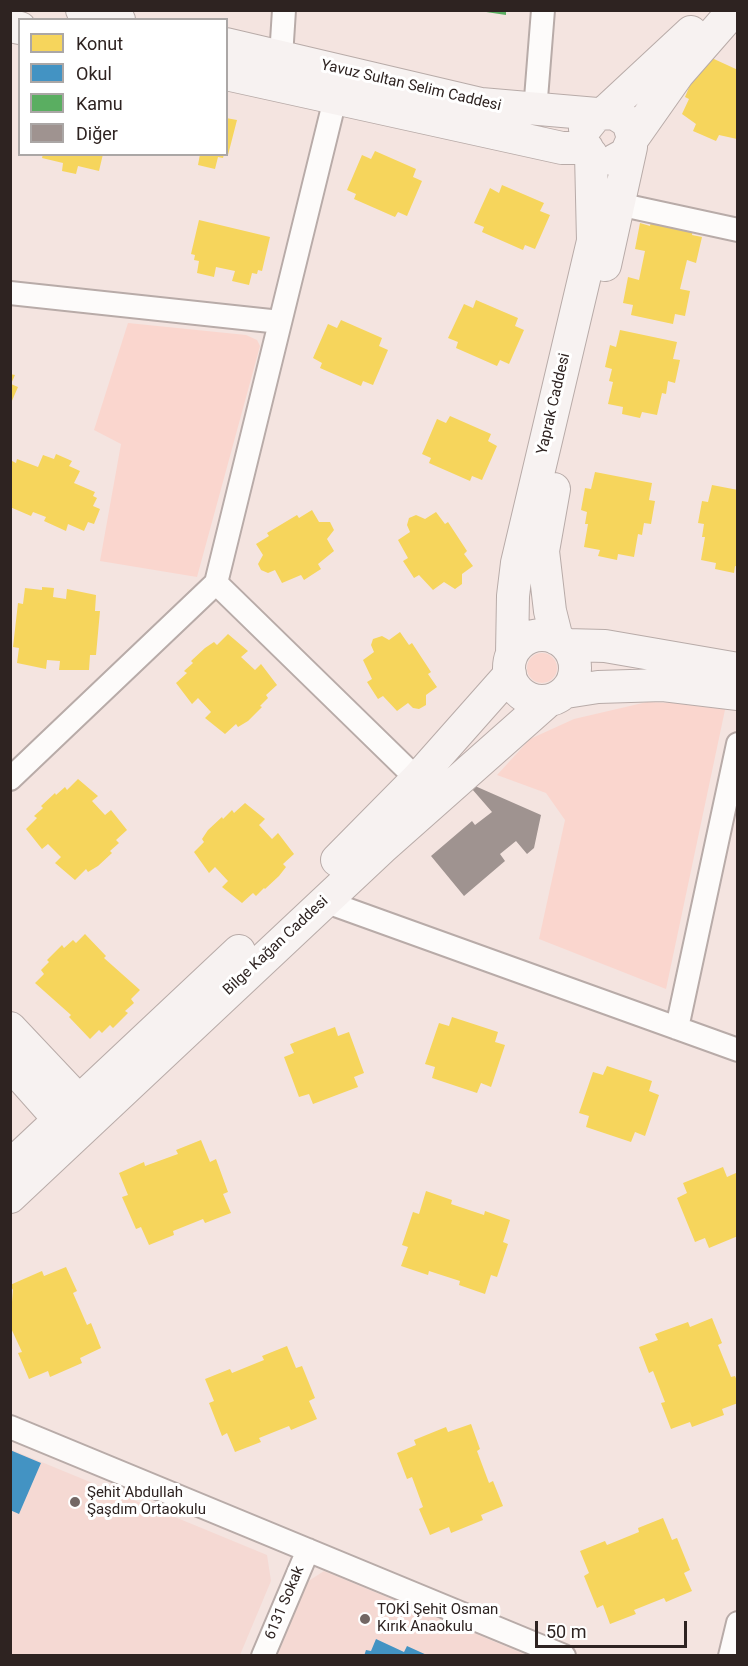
<!DOCTYPE html>
<html>
<head>
<meta charset="utf-8">
<style>
  body { margin:0 }
  #map { position:relative; width:748px; height:1666px; overflow:hidden; background:#f4e4e0; font-family:Roboto,sans-serif }
  canvas { display:block }
  .frame { position:absolute; inset:0; border:12px solid #2e2321; pointer-events:none }
  .legend { position:absolute; left:18px; top:18px; width:210px; height:138px; box-sizing:border-box; background:#fff; border:2px solid #aba7a6; margin:0; padding:8px 10px; list-style:none; font-size:18px; color:#2e2321 }
  .legend li { display:flex; align-items:center; gap:12px; height:30px }
  .legend b { width:30px; border:2px solid #aba7a6 }
  .scale { position:absolute; left:535px; top:1621px; width:152px; height:27px; box-sizing:border-box; border:3px solid #2e2321; border-top:0; padding-left:8px; font-size:18px; line-height:21px; white-space:nowrap; color:#2e2321; -webkit-text-stroke:4px #fff; paint-order:stroke }
</style>
</head>
<body>
<div id="map">
<canvas width="748" height="1666"></canvas>
<div class="frame"></div>
<ul class="legend">
<li><b style="height:16px;background:#f6d55c"></b>Konut</li>
<li><b style="height:16px;background:#4393c3"></b>Okul</li>
<li><b style="height:16px;background:#5aae61"></b>Kamu</li>
<li><b style="height:16px;background:#9f9390"></b>Diğer</li>
</ul>
<div class="scale">50 m</div>
</div>
<script>
const context = document.querySelector('canvas').getContext('2d');
context.lineJoin = 'round';
function paint(path, color) {
  context.fillStyle = color;
  context.fill(path, 'evenodd');
}
function poly(rows) {
  const path = new Path2D();
  for (const r of rows) {
    if (r.length === 3) {
      path.moveTo(r[0] + r[2], r[1]);
      path.arc(r[0], r[1], r[2], 0, 2 * Math.PI);
      continue;
    }
    path.moveTo(r[0], r[1]);
    for (let i = 2; i < r.length; i += 2) path.lineTo(r[i], r[i + 1]);
  }
  return path;
}
function stroke(path, color, width, dash) {
  context.strokeStyle = color;
  context.lineWidth = width;
  context.lineCap = dash ? 'butt' : 'round';
  context.setLineDash(dash || []);
  context.stroke(path);
}
function write(font, color, halo, rows, align = 'center') {
  context.font = font + ' Roboto,sans-serif';
  context.lineWidth = 6;
  context.setLineDash([]);
  context.textBaseline = 'middle';
  context.strokeStyle = halo;
  context.fillStyle = color;
  for (const [text, x, y, turn = 0] of rows) {
    context.save();
    context.translate(x, y);
    context.rotate((+turn || 0) * Math.PI / 180);
    context.textAlign = isNaN(turn) ? turn : align;
    if (halo) context.strokeText(text, 0, 0);
    context.fillText(text, 0, 0);
    context.restore();
  }
}
paint(poly([
  [10,1449,267,1555,271,1581,240,1655,11,1655],
  [324,1571,527,1655,277,1656,307,1582]
]), '#f5d9d3');
paint(poly([
  [128,323,246,335,257,340,260,346,197,577,100,561,121,444,94,430],
  [542,668,15],
  [647,702,726,705,666,989,539,939,565,820,546,793,497,775,530,739,574,719]
]), '#fad6ce');
paint(poly([
  [703,54,738,70,737,139,719,135,716,141,693,131,696,124,682,114,689,99,685,97],
  [226,118,237,120,228,155,226,154],
  [375,151,416,169,413,177,422,181,407,216,398,212,395,217,354,199,356,194,347,190,362,155,371,159],
  [43,154,103,154,99,171,78,166,76,174,62,171,63,163,42,158],
  [200,154,224,154,223,158,218,157,215,169,198,165],
  [502,185,544,203,540,211,550,215,535,249,525,245,523,250,482,232,484,227,474,223,490,188,499,193],
  [652,216,694,224,692,235,702,237,696,263,687,260,680,289,690,291,685,316,675,314,673,324,631,315,633,305,623,303,628,277,639,280,645,251,635,249,640,223,650,226],
  [199,220,270,237,262,271,258,270,257,274,252,273,249,285,232,281,235,271,216,267,214,277,197,273,199,261,194,260,195,255,191,254],
  [476,300,518,318,515,326,524,330,509,364,500,360,497,366,456,348,458,342,448,338,464,304,473,308],
  [341,320,382,338,379,346,388,350,373,385,363,381,361,386,320,368,322,363,313,358,328,324,337,328],
  [620,330,677,342,673,359,680,360,675,383,668,381,666,394,662,393,657,415,642,412,640,418,622,414,623,407,608,404,613,382,609,381,612,369,605,367,610,345,616,347],
  [10,374,15,375,11,384,18,387,11,403],
  [450,416,491,434,488,441,497,446,482,480,472,476,470,481,429,463,431,458,422,454,437,419,446,423],
  [56,454,72,461,69,466,80,471,74,483,95,492,93,496,97,498,93,506,100,509,94,524,88,522,84,531,68,524,66,531,44,521,46,517,33,512,31,516,10,507,12,461,16,463,17,459,38,467,43,455,54,459],
  [595,472,652,483,649,500,655,501,651,524,644,523,642,535,638,534,634,557,618,554,617,560,598,556,600,550,584,547,588,524,585,524,587,512,581,510,585,488,591,489],
  [712,485,738,490,738,567,735,566,734,573,715,569,716,563,701,560,705,537,702,537,704,524,698,523,702,501,708,502],
  [312,510,319,522,330,522,334,530,327,539,334,551,318,564,321,569,304,580,301,575,282,583,275,570,268,573,261,570,258,564,263,555,256,544,269,536,267,533,297,515,299,518],
  [436,512,445,524,448,522,467,551,464,554,473,566,462,574,462,584,455,589,444,582,433,590,419,575,414,578,403,561,408,558,398,540,410,532,407,525,409,518,416,515,425,519],
  [42,587,54,588,53,597,66,599,67,589,96,595,95,611,100,611,96,655,90,655,89,670,59,670,60,661,47,660,46,669,17,663,19,648,13,647,18,603,23,604,25,588,42,590],
  [400,632,409,645,412,643,431,672,428,674,437,687,426,695,426,705,419,709,413,708,408,703,397,711,383,696,378,699,367,682,372,679,363,660,374,652,371,645,373,639,382,636,389,640],
  [228,634,248,651,241,657,255,670,261,664,277,685,266,695,268,698,260,706,262,707,248,721,238,727,236,724,225,734,205,718,211,712,198,698,192,704,176,683,187,673,184,671,193,663,191,661,205,648,214,642,217,645],
  [78,779,98,796,92,801,105,815,111,810,127,830,116,840,119,843,110,851,112,853,98,866,88,872,86,869,75,880,55,863,61,857,48,844,42,849,26,829,37,818,34,816,43,808,41,806,55,793,56,795,65,787,67,790],
  [245,803,265,819,259,825,272,839,278,833,294,854,283,864,286,867,279,876,265,889,264,888,256,896,253,893,242,903,222,887,228,881,215,867,209,873,194,852,204,842,202,839,208,830,222,817,223,819,232,810,234,813],
  [85,934,106,956,104,958,140,990,131,999,134,1003,125,1011,128,1013,113,1028,110,1025,102,1033,99,1030,90,1039,69,1017,71,1015,35,983,44,974,41,970,49,962,47,960,62,945,64,948,73,940,76,943],
  [452,1017,498,1032,495,1042,505,1045,491,1087,481,1083,477,1093,432,1078,435,1067,425,1064,439,1023,449,1026],
  [335,1027,338,1036,349,1032,364,1073,354,1077,358,1087,313,1104,309,1094,299,1097,284,1057,294,1053,290,1044],
  [607,1066,652,1081,649,1091,659,1095,645,1136,635,1132,631,1142,586,1127,589,1116,579,1113,593,1072,603,1075],
  [201,1140,210,1162,216,1159,228,1192,223,1194,231,1213,205,1223,203,1219,173,1231,174,1235,149,1245,141,1227,136,1229,122,1197,128,1195,119,1173,144,1162,145,1166,178,1154,176,1150],
  [723,1167,727,1177,736,1173,738,1176,738,1236,709,1248,705,1238,695,1242,677,1198,687,1193,683,1183],
  [426,1191,452,1200,451,1204,484,1215,485,1211,510,1220,503,1242,508,1244,497,1277,491,1275,485,1294,459,1285,460,1281,429,1271,428,1275,401,1266,408,1247,402,1245,413,1212,419,1214],
  [66,1267,77,1291,73,1293,87,1325,91,1323,101,1348,80,1358,82,1363,50,1377,48,1371,29,1379,18,1353,22,1352,10,1326,13,1290,10,1285,42,1271,44,1276],
  [712,1318,722,1343,718,1345,731,1377,735,1376,738,1383,738,1403,722,1409,724,1415,692,1427,690,1422,671,1429,661,1403,665,1402,653,1371,649,1373,639,1347,658,1340,655,1334,688,1322,690,1327],
  [287,1346,296,1368,302,1366,315,1398,309,1401,317,1419,291,1430,289,1426,259,1438,261,1442,235,1452,227,1433,222,1436,209,1403,214,1401,205,1379,230,1369,232,1373,264,1360,262,1356],
  [471,1424,480,1449,477,1451,489,1483,493,1481,503,1506,481,1515,483,1520,451,1533,449,1527,430,1535,419,1509,423,1507,412,1477,407,1479,397,1453,416,1445,414,1440,446,1427,448,1432],
  [663,1518,672,1540,677,1538,690,1570,684,1573,692,1591,666,1602,664,1598,634,1610,636,1614,610,1624,603,1605,597,1608,584,1576,589,1573,580,1551,605,1541,607,1545,639,1532,638,1528]
]), '#f6d55c');
paint(poly([
  [10,1450,41,1463,19,1514,10,1510],
  [376,1639,404,1652,407,1646,429,1656,364,1656,366,1650,371,1651]
]), '#4393c3');
paint(poly([
  [473,10,506,10,506,15]
]), '#5aae61');
paint(poly([
  [475,786,541,815,534,848,527,854,516,841,500,854,505,861,464,896,431,856,472,821,475,825,492,812,472,789]
]), '#9f9390');
const street = poly([
  [281,57,284,10],
  [535,111,543,10],
  [618,204,738,230],
  [10,293,280,322],
  [216,583,417,779],
  [10,779,216,583,335,99],
  [324,901,738,1050],
  [677,1028,738,744],
  [10,1427,564,1656],
  [263,1656,308,1550],
  [730,1656,738,1623]
]);
const secondary = poly([
  [82,10,119,20],
  [10,26,20,28],
  [226,44,481,104,597,114],
  [226,74,562,148,587,148],
  [605,112,691,32],
  [585,129,597,114,614,113,628,122,633,138],
  [615,160,626,154,633,138,678,74,734,10],
  [605,265,631,147],
  [554,489,543,551,550,611,557,639],
  [542,668,33],
  [566,645,605,646,738,669],
  [512,654,513,596,517,563,593,241,591,154],
  [566,692,598,687,663,685,738,694],
  [337,860,417,779,510,674],
  [10,1028,94,1117],
  [10,1064,73,1135],
  [10,1166,239,951],
  [10,1197,382,848,548,701]
]);
stroke(street, '#b8aba8', 26);
stroke(secondary, '#b8aba8', 34);
stroke(street, '#fdfbfa', 22);
stroke(secondary, '#f7f2f1', 32);
for (const [x, y, r, color] of [
  [75,1502,6,"#736764"],
  [365,1619,6,"#736764"]
]) {
  const dot = new Path2D();
  dot.arc(x, y, r, 0, 2 * Math.PI);
  context.fillStyle = color;
  context.fill(dot);
  stroke(dot, '#fff', 2);
}
write('15px', '#2e2321', '#fff', [
  ["Yavuz Sultan Selim Caddesi",411,86,13],
  ["Yaprak Caddesi",554,404,-77],
  ["Bilge Kağan Caddesi",276,946,-43],
  ["6131 Sokak",285,1603,-67]
]);
write('15px', '#2e2321', '#fff', [
  ["Şehit Abdullah",87,1493],
  ["Şaşdım Ortaokulu",87,1510],
  ["TOKİ Şehit Osman",377,1610],
  ["Kırık Anaokulu",377,1627]
], 'left');
</script>
</body>
</html>
